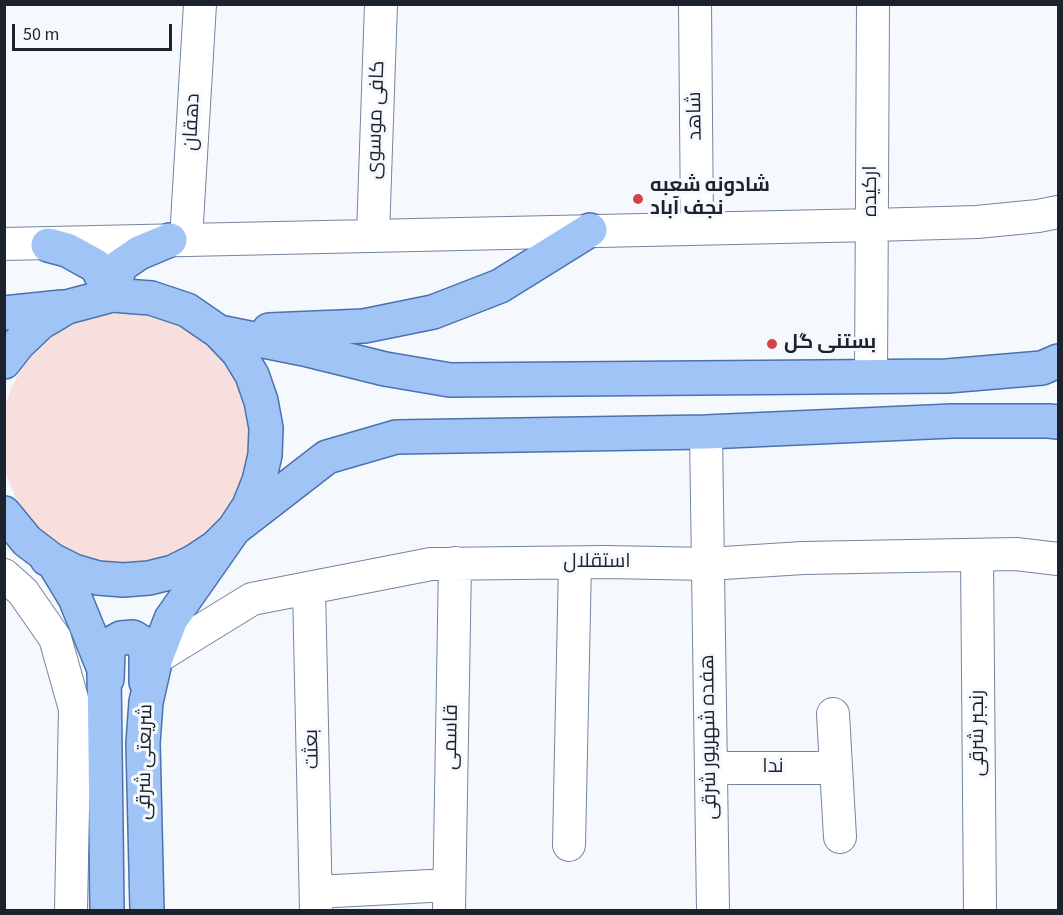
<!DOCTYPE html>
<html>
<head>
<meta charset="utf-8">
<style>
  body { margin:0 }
  #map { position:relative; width:1063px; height:915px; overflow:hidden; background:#f5f9fe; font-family:"Source Sans 3",sans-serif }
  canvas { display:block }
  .frame { position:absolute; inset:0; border:6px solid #1d232d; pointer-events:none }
  .scale { position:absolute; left:12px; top:24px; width:160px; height:27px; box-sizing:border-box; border:3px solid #1d232d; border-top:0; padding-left:8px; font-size:18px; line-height:21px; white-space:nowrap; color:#1d232d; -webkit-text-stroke:4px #f5f9fe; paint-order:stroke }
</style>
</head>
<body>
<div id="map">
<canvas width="1063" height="915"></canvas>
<div class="frame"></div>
<div class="scale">50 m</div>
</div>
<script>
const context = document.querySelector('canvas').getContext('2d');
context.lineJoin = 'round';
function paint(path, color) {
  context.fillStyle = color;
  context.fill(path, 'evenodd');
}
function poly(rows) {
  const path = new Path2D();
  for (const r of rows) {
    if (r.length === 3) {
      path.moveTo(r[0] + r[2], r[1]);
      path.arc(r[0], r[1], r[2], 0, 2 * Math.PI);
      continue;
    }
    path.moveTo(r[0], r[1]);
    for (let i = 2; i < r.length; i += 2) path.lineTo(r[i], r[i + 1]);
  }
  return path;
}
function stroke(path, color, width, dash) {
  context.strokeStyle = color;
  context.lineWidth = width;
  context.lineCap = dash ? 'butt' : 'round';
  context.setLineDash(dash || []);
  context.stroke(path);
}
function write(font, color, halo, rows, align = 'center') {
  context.font = font + ' "Source Sans 3",Cairo,sans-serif';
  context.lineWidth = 6;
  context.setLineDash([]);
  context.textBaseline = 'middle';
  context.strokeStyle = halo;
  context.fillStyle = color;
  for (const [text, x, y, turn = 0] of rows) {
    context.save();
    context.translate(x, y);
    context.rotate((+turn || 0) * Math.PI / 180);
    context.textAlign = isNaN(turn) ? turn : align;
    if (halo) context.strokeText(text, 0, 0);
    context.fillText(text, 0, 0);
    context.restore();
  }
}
paint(poly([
  [126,438,125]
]), '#f7dfdd');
const minor = poly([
  [695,4,697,228],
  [373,235,381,4],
  [186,239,200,4],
  [4,244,872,225,977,222,1038,216,1058,212],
  [871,377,873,4],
  [706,432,713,910],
  [977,555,980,910],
  [4,575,23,592,55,638,75,709,71,910],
  [309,588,316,910],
  [156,658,252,599,431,564,607,562,708,564,803,558,1016,554,1058,559],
  [833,714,840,837],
  [711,768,835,768],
  [569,845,575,563],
  [316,892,449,885],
  [449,910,455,563]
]);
const major = poly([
  [48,245,67,250,96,266,112,295],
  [112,295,120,266,139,253,170,240],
  [4,313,62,307],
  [269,330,364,326,433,312,500,286,590,230],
  [219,332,304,349,385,369,450,380,947,376,1042,368,1058,361],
  [4,362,18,344,40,323,67,307,112,295,151,298,187,310,219,332,238,352,252,375,261,401,266,428,265,455,259,481,249,506,234,529,216,547,195,561,173,572,149,578,123,580,98,578,74,571,52,560,27,541,4,513],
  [47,559,52,560,75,598,104,669,107,910],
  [107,679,108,650,114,642,121,638,133,637,141,642,146,652,146,682],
  [147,910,143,743,146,702,156,658,171,619,234,529,327,457,396,437,706,432,952,421,1049,421,1058,422]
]);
stroke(minor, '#75859c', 34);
stroke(major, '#4a72ac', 36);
stroke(minor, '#fff', 32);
stroke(major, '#a1c4f7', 33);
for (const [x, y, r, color] of [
  [638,199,6,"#d4444b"],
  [772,344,6,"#d4444b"]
]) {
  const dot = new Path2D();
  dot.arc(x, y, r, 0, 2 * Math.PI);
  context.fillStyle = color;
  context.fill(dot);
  stroke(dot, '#f5f9fe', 2);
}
write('20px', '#1d232d', '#f5f9fe', [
  ["شاهد",696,116,-91],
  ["کافی موسوی",377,120,-88],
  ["دهقان",193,122,-87],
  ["ارکیده",872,191,-90],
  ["استقلال",597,563],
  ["رنجبر شرقی",979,733,-90],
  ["قاسمی",452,737,-89],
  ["هفده شهریور شرقی",710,737,-91],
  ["بعثت",313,749,-91],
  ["شریعتی شرقی",146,762,-89],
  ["ندا",773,768]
]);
write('bold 20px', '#1d232d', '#f5f9fe', [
  ["شادونه شعبه",650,187],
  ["نجف آباد",650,210],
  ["بستنی گل",784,344]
], 'left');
</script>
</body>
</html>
